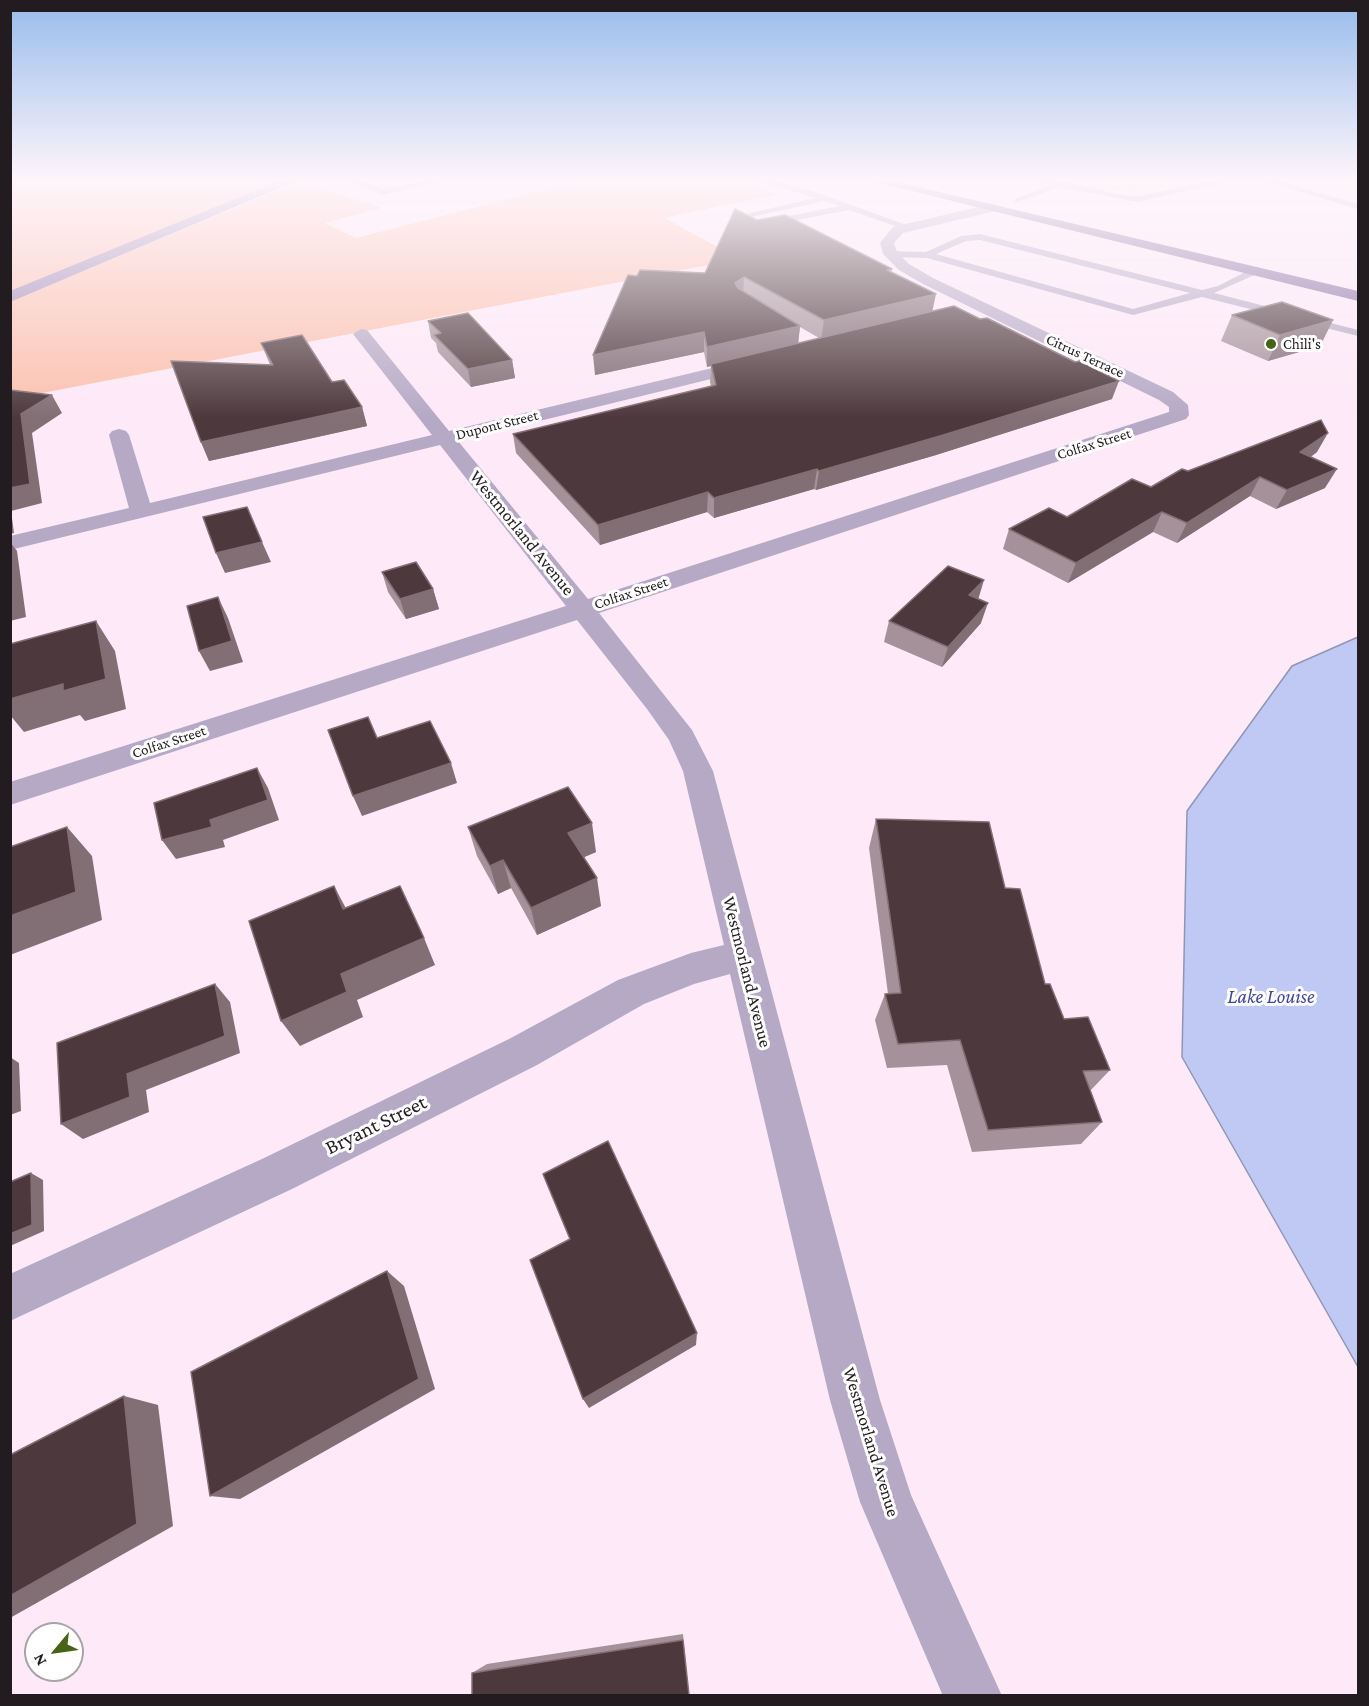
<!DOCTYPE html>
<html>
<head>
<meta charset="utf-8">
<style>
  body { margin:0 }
  #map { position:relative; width:1369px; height:1706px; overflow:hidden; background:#fde9f7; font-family:"Crimson Pro",serif }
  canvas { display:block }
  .frame { position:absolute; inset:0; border:12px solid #221b20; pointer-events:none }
  .north { position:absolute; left:24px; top:1622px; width:60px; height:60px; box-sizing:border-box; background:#fff; border:2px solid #a7a4a6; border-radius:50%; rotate:241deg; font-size:16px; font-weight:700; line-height:24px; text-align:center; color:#221b20 }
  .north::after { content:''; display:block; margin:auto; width:21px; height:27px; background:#486314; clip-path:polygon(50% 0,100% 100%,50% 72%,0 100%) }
</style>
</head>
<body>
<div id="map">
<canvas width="1369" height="1706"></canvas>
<div class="frame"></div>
<div class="north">N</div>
</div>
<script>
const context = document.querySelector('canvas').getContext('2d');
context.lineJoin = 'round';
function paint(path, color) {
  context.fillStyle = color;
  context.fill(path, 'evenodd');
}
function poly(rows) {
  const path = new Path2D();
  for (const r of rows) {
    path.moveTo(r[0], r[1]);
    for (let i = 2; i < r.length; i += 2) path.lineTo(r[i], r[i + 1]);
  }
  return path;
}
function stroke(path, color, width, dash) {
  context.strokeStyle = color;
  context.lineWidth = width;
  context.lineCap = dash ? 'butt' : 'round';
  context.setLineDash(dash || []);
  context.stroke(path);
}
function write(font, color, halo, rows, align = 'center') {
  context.font = font + ' "Crimson Pro",serif';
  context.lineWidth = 6;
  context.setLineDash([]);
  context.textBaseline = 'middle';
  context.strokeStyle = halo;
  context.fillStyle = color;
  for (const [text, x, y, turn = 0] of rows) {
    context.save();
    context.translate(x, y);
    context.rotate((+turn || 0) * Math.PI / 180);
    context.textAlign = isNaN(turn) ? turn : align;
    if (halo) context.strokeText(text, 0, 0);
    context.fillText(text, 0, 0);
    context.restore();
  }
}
paint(poly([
  [11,179,286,179,11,292],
  [586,179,724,179,778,194,664,218,740,259,11,399,11,301,299,181,382,208,325,223,356,238],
  [1089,179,1185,179,1133,192,1093,186]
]), '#fbc0ae');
const water = poly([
  [1358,637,1358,1367,1182,1057,1187,811,1292,666,1358,637]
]);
paint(water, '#c0c9f3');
stroke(water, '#9195b4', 1.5);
paint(poly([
  [344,179,356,179,383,189,434,179,451,179,382,195,344,179],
  [751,179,765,179,810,190,912,227,904,229,849,210,767,226,753,226,733,217,815,198,751,179],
  [824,201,840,206,767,220,757,221,747,218,824,201],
  [934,179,943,179,936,184,932,182,934,179],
  [1032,179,1061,181,1117,194,1138,196,1222,179,1238,179,1138,202,1059,187,1015,203,1015,199,1050,185,1032,179],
  [1258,179,1271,179,1358,204,1358,209,1258,179],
  [980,234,1202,290,1218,286,1251,269,1259,269,1259,273,1214,293,1358,330,1358,336,1202,297,1133,315,927,258,890,257,885,254,890,251,926,252,961,236,980,234],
  [980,240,1190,293,1133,309,936,254,966,241,980,240]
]), '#b6a9c6');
paint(poly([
  [991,204,996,205,996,211,903,233,894,243,897,252,909,264,933,278,1173,392,1188,405,1189,415,1186,419,599,613,692,730,713,771,880,1400,911,1495,1002,1696,943,1696,860,1502,830,1400,730,974,694,984,644,1004,537,1065,292,1189,10,1321,10,1274,262,1159,509,1039,618,980,691,953,724,945,683,771,669,740,647,709,577,620,10,805,10,782,566,606,440,445,10,550,10,536,129,508,109,435,112,431,119,429,126,431,129,435,150,503,432,435,353,334,361,329,367,330,449,431,754,358,760,359,763,363,760,367,458,441,588,599,1169,412,1169,407,1159,400,923,284,899,270,883,254,880,243,893,227,991,204]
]), '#b6a9c6');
paint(poly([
  [284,179,301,179,10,302,10,291,284,179]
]), '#9a86b1');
paint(poly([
  [863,179,885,179,1358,291,1358,301,863,179]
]), '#866ca1');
paint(poly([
  [757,220,892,269,891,272,933,311,1112,399,936,455,816,490,814,489,714,518,707,512,600,545,516,453,513,434,711,386,710,382,711,366,707,367,704,352,595,375,705,273],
  [800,327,819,338,798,343],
  [1232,315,1333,320,1320,346,1268,361,1221,341],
  [428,321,512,360,515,378,471,387,438,352,436,343,431,338],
  [261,343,332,382,362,407,367,426,209,461,201,442,270,365],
  [1317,452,1311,457,1325,488,1276,509,1250,496,1177,543,1153,532,1068,583,1003,549,1009,529,1067,517,1151,487,1188,471],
  [382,572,433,589,439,609,406,619,388,592],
  [978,599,981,623,942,667,884,642,889,621],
  [876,819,1005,888,1045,984,1064,1019,1110,1070,1090,1091,1102,1122,1081,1144,972,1152,947,1065,887,1068,875,1020,885,994,888,994,869,848],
  [468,827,596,852,584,857,601,906,537,935,511,888,498,894,477,856],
  [683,1634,689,1695,472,1695,472,1673,487,1664]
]), '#a5919a');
paint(poly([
  [744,277,743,295,735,283],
  [936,294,932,313,821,340,824,320],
  [1333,320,1320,346,1268,361,1280,335],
  [800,326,798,345,711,364,711,366,707,367,707,347],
  [704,332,704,352,595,375,593,355],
  [512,360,515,378,471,387,468,369],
  [1119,381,1112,399,936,455,816,490,819,471],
  [52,395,62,413,32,433,42,503,11,511,14,533,10,534,10,488,21,414],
  [362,407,367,426,209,461,201,442],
  [1328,433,1317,452,1289,471,1300,452],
  [817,469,814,489,714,518,714,498],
  [1337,469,1325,488,1276,509,1287,490],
  [1260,477,1250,496,1177,543,1187,523],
  [708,492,707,512,600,545,598,525],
  [1162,512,1153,532,1068,583,1076,563],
  [10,542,17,551,26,617,10,621],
  [262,542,271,562,225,573,216,553],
  [984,580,978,600,969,595],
  [433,589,439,609,406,619,400,599],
  [218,597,228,618,243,662,210,671,199,651],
  [988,603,981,623,942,667,948,647],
  [96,621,115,651,126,709,85,721,80,715,24,732,10,715,10,699],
  [451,763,457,783,362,816,353,796],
  [257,768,268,788,279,820,223,840,225,847,176,859,162,840,210,820],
  [592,823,596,852,573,862,568,833],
  [67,827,92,856,102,920,10,955,10,916],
  [503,860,511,888,498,894,490,866],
  [597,878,601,906,537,935,531,908],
  [334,886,349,914,343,909],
  [424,938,435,965,357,1000,363,1017,300,1046,281,1021,341,974],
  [215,984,230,1002,240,1053,146,1090,149,1112,83,1139,61,1124,127,1074],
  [10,1057,19,1063,21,1111,10,1115],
  [31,1173,43,1180,44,1231,10,1246,10,1234],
  [387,1271,404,1286,435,1389,240,1499,210,1496],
  [697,1333,696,1345,589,1408,583,1399],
  [124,1396,158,1405,173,1526,10,1618,10,1596]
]), '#826e75');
const building = poly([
  [735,209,757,220,785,215,892,269,887,270,936,294,824,320,744,277,735,283,738,288,800,326,707,347,704,332,593,355,628,275,637,276,640,270,705,273,735,209],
  [1282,302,1333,320,1280,335,1232,315,1282,302],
  [954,306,980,319,987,318,1075,362,1080,361,1119,381,940,436,819,471,817,469,714,498,708,492,598,525,513,434,716,385,711,364,954,306],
  [468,313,512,360,468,369,434,335,441,333,428,321,468,313],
  [302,335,332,382,344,380,362,407,201,442,171,361,273,365,261,343,302,335],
  [10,390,52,395,21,414,30,484,10,488,10,390],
  [1321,420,1328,433,1300,452,1337,469,1287,490,1260,477,1187,523,1162,512,1076,563,1009,529,1049,508,1067,517,1132,479,1151,487,1182,469,1188,471,1321,420],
  [247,507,262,542,216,553,203,517,247,507],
  [416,562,433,589,400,599,382,572,416,562],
  [948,566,984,580,969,595,988,603,948,647,889,621,948,566],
  [218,597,232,641,199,651,187,606,218,597],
  [96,621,106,679,63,691,63,684,10,699,10,644,96,621],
  [368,717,377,738,430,721,451,763,353,796,328,730,368,717],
  [257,768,268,800,210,820,212,827,162,840,154,803,257,768],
  [568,787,592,823,568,833,597,878,531,908,503,860,490,866,468,827,568,787],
  [876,819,989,822,1005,888,1020,889,1045,984,1050,984,1064,1019,1088,1017,1110,1070,1083,1071,1102,1122,988,1130,960,1040,898,1044,885,994,901,993,876,819],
  [67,827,76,892,10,916,10,847,67,827],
  [334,886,343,909,400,886,424,938,341,974,347,992,281,1021,249,921,334,886],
  [215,984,225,1036,127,1074,130,1097,61,1124,57,1043,215,984],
  [608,1141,697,1333,583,1399,530,1260,570,1239,543,1174,608,1141],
  [31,1173,32,1225,10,1234,10,1182,31,1173],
  [387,1271,419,1379,210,1496,191,1372,387,1271],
  [124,1396,137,1524,10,1596,10,1455,124,1396],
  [683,1640,689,1695,472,1695,472,1673,683,1640]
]);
paint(building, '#4d393d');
stroke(building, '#826e75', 1.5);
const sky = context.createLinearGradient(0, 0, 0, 418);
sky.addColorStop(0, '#98bcec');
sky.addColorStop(0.43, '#fef5fb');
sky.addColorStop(1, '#fef5fb00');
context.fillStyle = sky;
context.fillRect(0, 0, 1369, 418);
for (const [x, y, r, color] of [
  [1271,344,6,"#486314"]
]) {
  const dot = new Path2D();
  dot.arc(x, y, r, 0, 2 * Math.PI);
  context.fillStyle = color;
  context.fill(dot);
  stroke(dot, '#fff', 2);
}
write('15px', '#221b20', '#fff', [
  ["Chili's",1283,344]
], 'left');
write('15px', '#221b20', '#fff', [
  ["Citrus Terrace",1085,356,25],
  ["Dupont Street",497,425,-14],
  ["Colfax Street",1094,444,-17],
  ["Colfax Street",631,593,-18],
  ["Colfax Street",169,742,-18]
]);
write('18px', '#221b20', '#fff', [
  ["Westmorland Avenue",522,533,51],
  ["Westmorland Avenue",747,972,76],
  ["Westmorland Avenue",871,1442,73]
]);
write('italic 20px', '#414798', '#fff', [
  ["Lake Louise",1271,997]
]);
write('21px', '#221b20', '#fff', [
  ["Bryant Street",376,1125,-26]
]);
</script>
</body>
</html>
